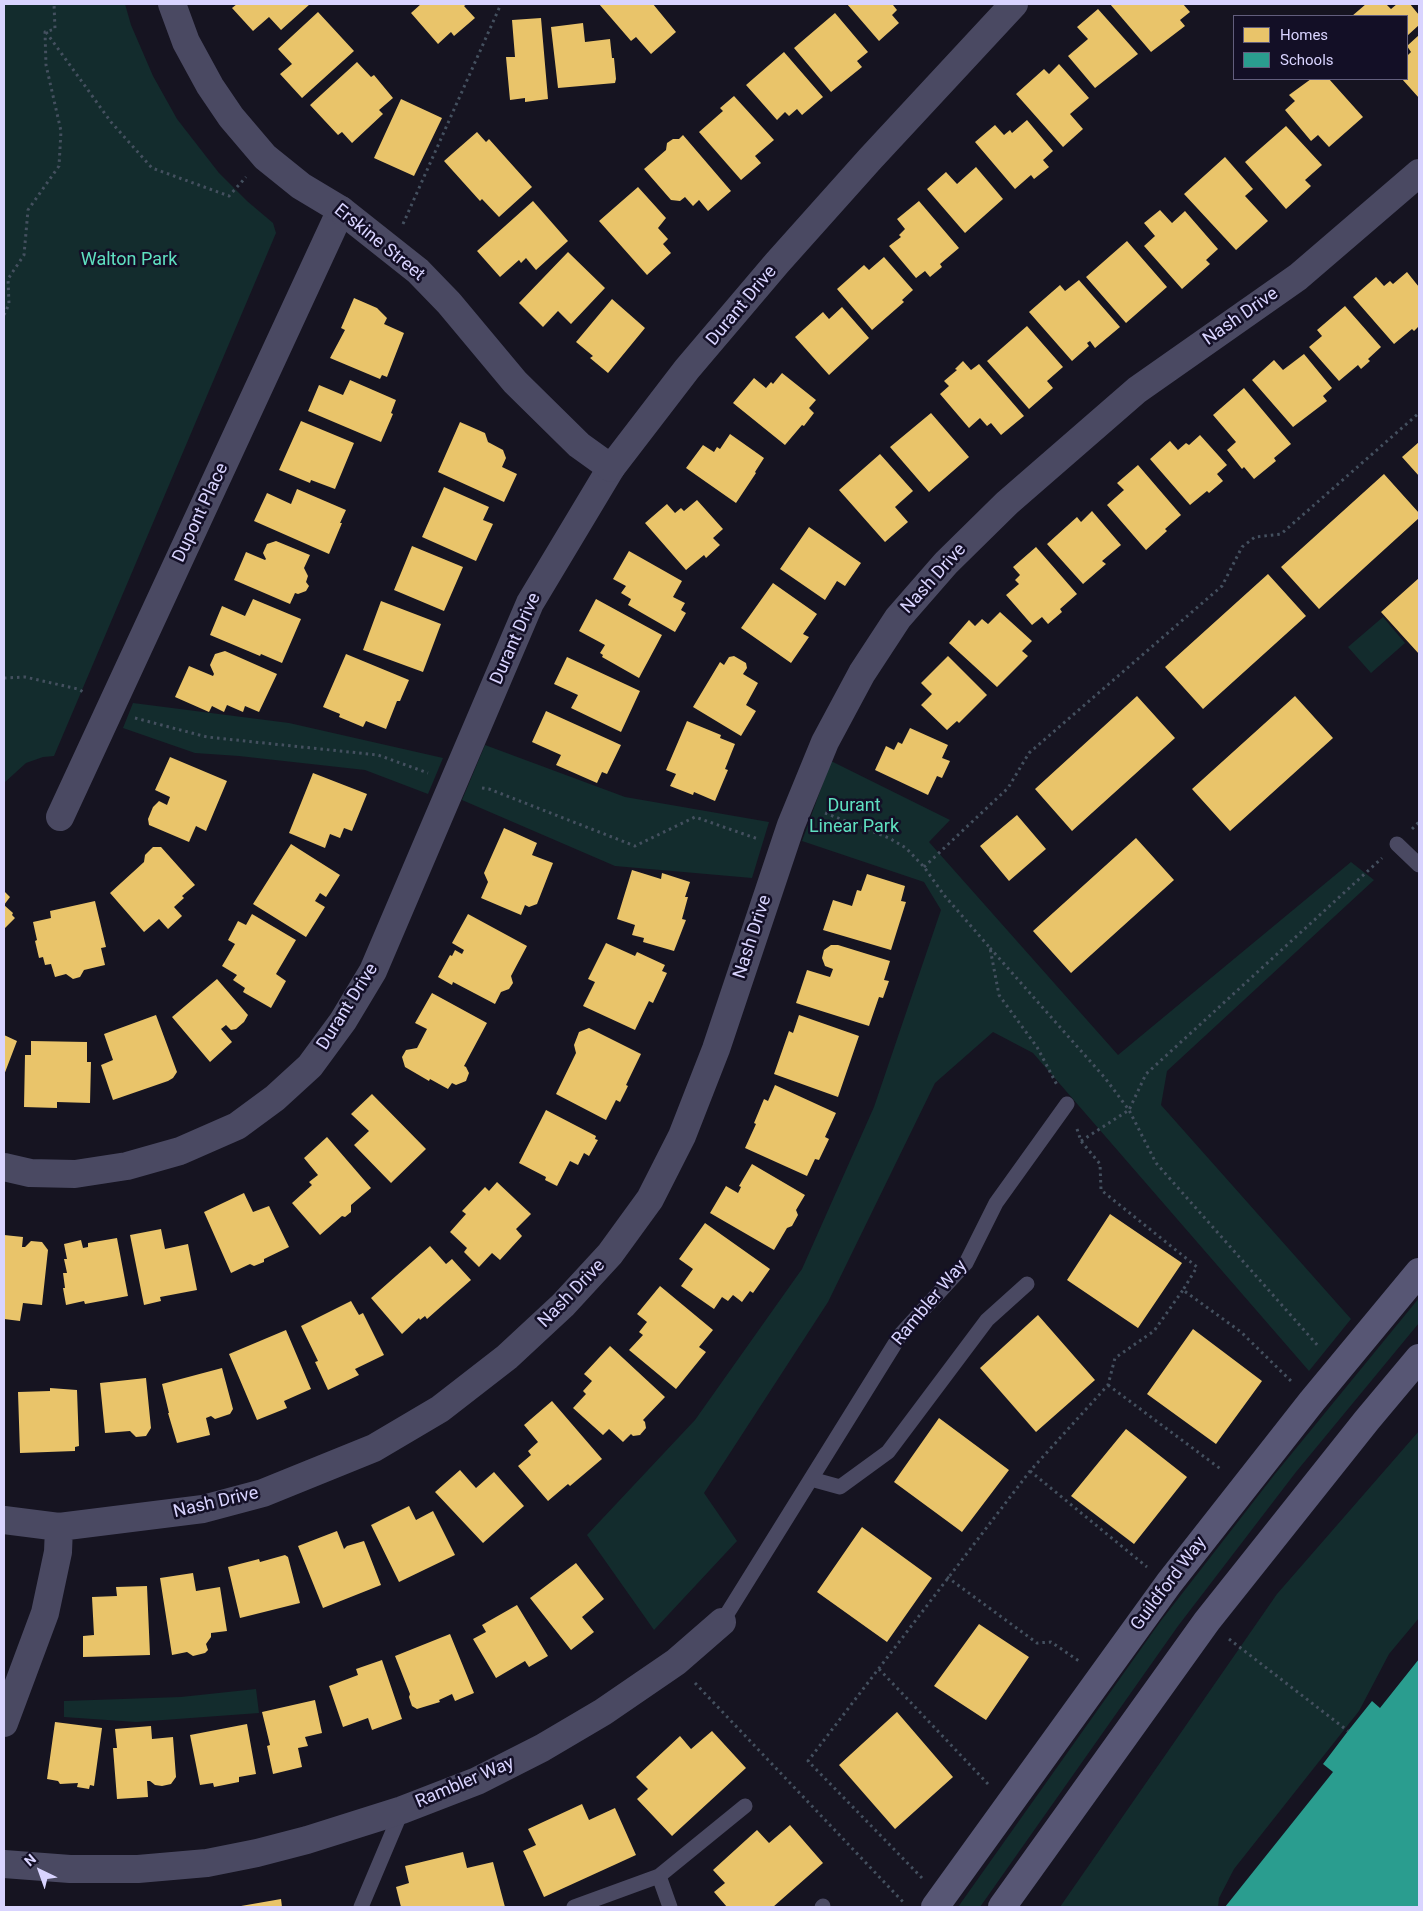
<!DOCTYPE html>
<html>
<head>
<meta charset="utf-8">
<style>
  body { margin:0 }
  #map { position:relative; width:1423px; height:1911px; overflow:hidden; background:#161421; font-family:Roboto,sans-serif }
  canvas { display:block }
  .frame { position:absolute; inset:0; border:5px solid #d9d4ff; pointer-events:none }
  .legend { position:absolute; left:1233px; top:15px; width:175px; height:65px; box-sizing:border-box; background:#130f26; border:1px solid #625e7d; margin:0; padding:6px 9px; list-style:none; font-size:15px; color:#d9d4ff }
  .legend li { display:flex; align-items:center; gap:10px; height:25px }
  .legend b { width:25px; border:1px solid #625e7d }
  .north { position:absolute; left:15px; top:1846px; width:50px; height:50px; -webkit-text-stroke:4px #130f26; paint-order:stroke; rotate:318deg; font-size:14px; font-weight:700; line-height:20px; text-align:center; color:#d9d4ff }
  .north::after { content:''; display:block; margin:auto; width:18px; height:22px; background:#d9d4ff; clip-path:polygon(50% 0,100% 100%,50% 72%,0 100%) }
</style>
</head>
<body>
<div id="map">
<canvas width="1423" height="1911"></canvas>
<div class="frame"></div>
<ul class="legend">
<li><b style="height:14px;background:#e9c46a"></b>Homes</li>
<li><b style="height:14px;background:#2a9d8f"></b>Schools</li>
</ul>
<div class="north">N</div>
</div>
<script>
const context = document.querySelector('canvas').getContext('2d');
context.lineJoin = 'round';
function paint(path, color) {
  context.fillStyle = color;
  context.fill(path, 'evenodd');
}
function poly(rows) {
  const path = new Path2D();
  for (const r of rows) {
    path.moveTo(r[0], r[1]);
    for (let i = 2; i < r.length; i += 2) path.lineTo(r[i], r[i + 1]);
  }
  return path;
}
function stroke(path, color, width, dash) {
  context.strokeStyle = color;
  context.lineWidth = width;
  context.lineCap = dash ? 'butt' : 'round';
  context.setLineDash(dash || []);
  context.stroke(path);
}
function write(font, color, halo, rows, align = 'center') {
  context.font = font + ' Roboto,sans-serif';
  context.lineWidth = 5;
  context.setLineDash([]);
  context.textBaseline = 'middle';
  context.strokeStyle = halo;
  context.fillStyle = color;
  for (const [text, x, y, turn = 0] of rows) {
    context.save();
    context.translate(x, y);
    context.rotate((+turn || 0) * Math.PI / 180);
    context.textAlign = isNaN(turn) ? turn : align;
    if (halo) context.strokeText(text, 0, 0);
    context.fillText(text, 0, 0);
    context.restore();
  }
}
paint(poly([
  [4,4,125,4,131,25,153,76,177,119,219,173,247,201,273,223,276,233,54,756,43,757,26,763,4,783],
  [1383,617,1405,643,1371,673,1348,647],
  [133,703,289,723,443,758,428,794,365,770,239,756,195,753,123,728],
  [485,745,625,797,769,822,752,878,615,866,462,800],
  [831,761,950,820,929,842,1118,1055,1351,862,1374,880,1167,1071,1161,1105,1351,1319,1309,1371,1033,1053,993,1032,935,1083,828,1302,704,1493,737,1541,654,1630,587,1535,695,1420,802,1269,874,1107,941,910,924,882,802,841],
  [1419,1298,1419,1323,1296,1472,1178,1626,980,1907,958,1907,1160,1622,1275,1474],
  [1419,1431,1419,1618,1389,1654,1359,1711,1234,1869,1219,1898,1218,1907,1060,1907,1277,1594],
  [256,1689,259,1713,136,1722,64,1717,64,1701,181,1697]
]), '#132c2d');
paint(poly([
  [237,4,310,4,281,30,269,17,253,31,232,8],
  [421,4,467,4,464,6,475,18,454,36,451,32,438,44,411,13],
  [599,4,653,4,676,32,651,54,636,37,631,41],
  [847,4,894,4,893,5,897,10,892,15,899,23,879,41],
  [1110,4,1183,4,1190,12,1180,20,1185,26,1151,52],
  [1366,4,1386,4,1391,9,1397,4,1410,4,1419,15,1419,25,1407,36,1407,16,1352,16],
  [1098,9,1138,54,1095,88,1068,56,1088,39,1077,27],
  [318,12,354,51,302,98,280,74,292,64,278,49],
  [835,13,868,52,857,61,862,67,831,92,794,48],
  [541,18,548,99,525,102,525,98,510,100,506,57,515,57,512,20],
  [583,23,585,42,610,39,612,58,614,58,616,79,615,83,558,88,551,27],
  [1419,35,1419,98,1402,79,1407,79,1407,56,1411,52,1407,46],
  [784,52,823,97,802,115,797,109,789,116,785,112,777,120,746,85],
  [357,62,371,77,374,75,393,98,379,110,383,114,352,143,342,132,338,135,310,105],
  [1059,64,1089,98,1070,114,1083,129,1063,147,1016,94,1044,69,1049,74],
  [1311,79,1329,79,1363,117,1329,147,1318,135,1311,141,1285,110,1295,101,1289,95],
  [734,96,774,140,755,156,761,163,741,180,699,132,723,111,720,108],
  [401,99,442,118,414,176,374,158],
  [1027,120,1053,151,1043,160,1049,167,1034,179,1031,175,1015,189,975,142,995,125,1004,135,1010,130,1012,133],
  [1286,126,1322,165,1305,180,1311,186,1286,209,1245,162],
  [477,132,486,142,489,139,532,187,499,217,482,199,480,201,444,161],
  [683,135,731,191,708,211,699,200,693,206,685,197,680,201,671,200,644,169,666,150,667,143,673,139,679,139],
  [1225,157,1253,189,1245,196,1268,221,1236,250,1184,194],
  [976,167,1003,199,965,233,927,189,946,172,957,184],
  [638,187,666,218,658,228,668,239,663,244,671,253,647,275,599,221],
  [533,201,568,241,536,270,526,258,521,263,519,260,500,277,477,251],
  [919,201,959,248,940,264,942,267,930,277,925,271,916,278,889,246,901,237,899,235,905,229,897,219],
  [1160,210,1172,223,1185,211,1218,249,1206,260,1210,264,1182,289,1144,246,1155,236,1144,223],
  [1127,241,1167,287,1126,323,1086,277],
  [568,252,605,288,571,324,558,311,543,327,519,303],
  [884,257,913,290,902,300,904,302,872,330,837,289,864,265,869,270],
  [1407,272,1419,287,1419,326,1414,331,1412,329,1394,344,1353,297,1376,277,1384,286,1390,281,1393,284],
  [1079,280,1120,327,1095,348,1090,341,1087,343,1089,346,1072,361,1029,312,1060,285,1065,291],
  [354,298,377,308,387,318,384,324,404,333,387,377,382,375,380,379,330,358,345,330,341,328],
  [612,299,645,328,608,373,590,358,593,356,576,342],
  [1345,306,1381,347,1368,359,1370,361,1361,369,1358,365,1339,381,1309,347,1322,336,1317,330],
  [842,307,869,338,829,375,795,337,823,312,829,319],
  [1027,326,1063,367,1047,381,1053,388,1029,409,987,361],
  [1304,354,1332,388,1323,396,1327,401,1293,427,1252,380,1274,360,1283,370],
  [963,361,971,370,979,364,1024,416,1001,435,991,423,987,426,980,418,969,428,940,394,949,386,944,381,957,370,955,369],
  [782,373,816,400,809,408,814,413,804,426,802,425,785,445,733,403,754,378,766,388,771,382,773,384],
  [350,380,396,400,391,413,393,414,381,442,308,411,319,385,343,395],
  [1244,388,1291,444,1274,458,1276,461,1254,479,1244,467,1242,469,1227,450,1236,442,1213,415],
  [931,413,969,457,929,492,890,447],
  [301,421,354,443,335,489,311,480,310,483,279,470],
  [460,422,485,433,488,442,503,450,506,458,502,467,517,474,504,502,438,472],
  [730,434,764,458,755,472,756,473,736,503,686,468,703,445,714,452,717,447,720,449],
  [1200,435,1227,465,1217,474,1223,481,1209,493,1207,491,1190,505,1150,459,1170,441,1178,450,1186,443,1189,445],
  [1419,442,1419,476,1402,457],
  [880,454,913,491,895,507,908,522,885,542,839,490],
  [1138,465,1181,515,1165,529,1167,531,1146,550,1107,505,1124,490,1117,483],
  [1384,474,1419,513,1419,518,1319,609,1281,567],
  [444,487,489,507,483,520,493,524,476,561,422,537],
  [297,489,346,510,340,523,342,523,329,554,254,521,267,493,291,504],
  [697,500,723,529,713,538,720,545,706,558,704,555,686,570,645,523,667,504,675,513,681,508,684,511],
  [1092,511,1121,545,1102,561,1106,564,1083,584,1047,544,1077,517,1081,522],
  [809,527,861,563,845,586,837,581,825,600,780,569],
  [276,541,310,555,304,568,308,576,306,582,309,586,306,591,298,594,295,593,290,604,234,580,246,552,265,560,266,559,263,553,267,544],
  [412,546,463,567,444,611,394,590],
  [1036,547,1077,594,1060,609,1062,612,1048,624,1042,617,1032,625,1006,595,1019,584,1015,580,1020,575,1013,567],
  [629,551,682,581,673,597,685,603,681,610,686,613,675,632,628,605,631,599,621,593,626,586,613,579],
  [1268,574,1306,616,1203,709,1165,667],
  [1419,578,1419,654,1381,612],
  [773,583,817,614,803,634,809,637,791,663,741,628],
  [253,599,301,619,282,663,261,654,260,656,210,635,222,606,245,616],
  [596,599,662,635,639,678,602,657,603,655,600,653,605,645,579,631],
  [381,601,441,624,423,672,363,650],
  [1000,612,1032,641,1022,651,1028,656,997,687,949,643,969,620,975,626,982,619,988,624],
  [225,651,277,674,259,712,245,706,243,712,227,705,224,712,212,706,209,712,175,697,189,666,213,676,214,674,210,665,215,654],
  [346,654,409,680,400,701,397,701,386,729,366,721,363,727,339,717,340,714,323,707],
  [734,656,746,663,747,668,743,674,758,683,746,705,756,711,741,736,693,707,720,662,724,665,729,657],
  [948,656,987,695,959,723,957,721,947,730,921,705,932,694,921,683],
  [567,657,640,691,621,732,571,708,578,695,554,684],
  [1137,696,1175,738,1072,831,1035,789],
  [1295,696,1333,738,1230,831,1192,789],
  [546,711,621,745,607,774,602,772,597,783,556,765,561,755,532,742],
  [687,721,721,735,720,738,735,744,725,769,728,770,715,801,694,792,693,795,670,786,676,774,666,770],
  [910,728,948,745,942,758,950,761,942,778,937,776,928,795,875,770,886,746,894,750,898,742,902,744],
  [170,757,227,781,206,831,196,826,189,842,149,825,148,819,153,807,159,801,167,805,170,797,155,790],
  [313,773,367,794,352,831,344,828,340,838,330,834,325,848,289,833],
  [1017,815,1046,849,1009,881,980,846],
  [504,828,537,843,532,855,553,863,537,904,529,907,525,905,521,915,481,898,488,882,484,873],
  [1136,838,1174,880,1071,973,1033,931],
  [291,844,340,875,326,897,320,893,315,901,325,907,306,937,253,904],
  [153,847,161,847,195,885,182,896,184,898,174,907,182,916,168,929,159,919,144,932,110,893,144,862,145,855],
  [632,870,661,879,662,873,690,882,685,897,688,897,682,919,686,920,674,951,643,942,644,938,632,935,635,925,617,919],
  [867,874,905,886,901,901,906,902,891,950,823,930,833,900,852,906,857,890,861,891],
  [4,891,10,897,4,905,13,913,12,915,15,918,4,929],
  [95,901,106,947,101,948,105,965,84,970,80,977,73,979,66,974,55,977,51,964,45,965,43,957,39,958,35,941,37,940,33,922,51,918,50,911],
  [252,914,296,940,276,974,286,981,271,1008,243,992,245,988,233,980,237,975,222,966,235,944,228,940,238,921,246,925],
  [468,914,527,946,511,976,513,983,509,989,501,992,495,1004,453,982,452,985,438,977,450,955,452,956,455,950,462,954,464,950,452,943],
  [606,943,635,956,637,952,665,965,662,971,667,973,653,1003,649,1001,635,1030,583,1006,595,982,588,979],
  [831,945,838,945,890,961,884,980,889,981,883,998,879,997,869,1026,796,1003,807,970,830,977,833,969,825,966,822,958,824,950],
  [217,979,248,1015,244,1022,236,1029,231,1030,226,1025,221,1029,232,1042,210,1062,172,1017],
  [432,993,487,1023,464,1066,466,1067,469,1073,466,1081,456,1085,452,1083,448,1089,430,1079,429,1081,405,1067,402,1057,406,1050,417,1048,427,1029,415,1023],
  [156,1015,177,1072,173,1078,168,1081,113,1100,101,1065,113,1060,104,1034],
  [799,1015,859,1036,838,1097,774,1074,789,1031,793,1033],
  [589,1028,641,1054,626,1085,628,1086,620,1102,616,1100,606,1120,556,1094,576,1053,574,1045,579,1032],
  [4,1035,17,1041,4,1075],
  [31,1041,87,1042,87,1062,91,1062,90,1103,57,1102,57,1108,24,1107,25,1055,31,1055],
  [775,1085,836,1113,825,1137,829,1139,819,1160,815,1159,807,1176,745,1148,756,1124,754,1123,764,1099,768,1101],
  [372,1094,426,1149,391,1183,354,1145,369,1131,351,1114],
  [546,1110,596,1136,595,1139,598,1140,589,1156,584,1153,578,1165,570,1161,557,1186,545,1180,546,1177,519,1163],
  [327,1137,371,1188,351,1205,351,1212,345,1217,342,1216,320,1235,292,1203,312,1185,309,1182,318,1175,304,1158],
  [752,1164,805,1195,796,1210,798,1215,792,1226,787,1228,774,1250,710,1213,726,1186,738,1193,741,1187,739,1186],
  [497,1182,531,1214,516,1229,522,1236,500,1260,492,1253,479,1267,464,1252,467,1248,450,1232,466,1214,462,1211,485,1187,489,1191],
  [244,1193,253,1212,269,1206,289,1247,264,1259,264,1262,254,1266,250,1264,231,1273,204,1212],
  [1110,1214,1182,1263,1138,1328,1067,1280],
  [705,1223,770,1269,753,1293,750,1291,742,1302,733,1295,728,1301,722,1297,714,1309,681,1286,693,1269,679,1259],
  [161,1229,165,1249,188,1244,197,1290,160,1297,161,1301,144,1305,130,1235],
  [4,1235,23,1237,22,1247,25,1247,31,1241,42,1242,48,1250,42,1305,23,1303,20,1321,4,1319],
  [117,1238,128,1296,85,1304,84,1301,66,1305,63,1288,65,1288,63,1273,67,1273,64,1259,67,1259,64,1244,81,1240,83,1248,88,1247,88,1243],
  [430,1246,446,1264,452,1259,471,1280,427,1319,425,1316,420,1320,419,1318,402,1334,371,1298],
  [660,1286,713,1330,699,1347,706,1352,676,1389,629,1350,643,1335,639,1332,647,1322,637,1314],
  [351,1301,359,1315,363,1313,384,1355,355,1369,359,1375,328,1390,315,1362,318,1361,301,1326],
  [1038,1315,1095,1380,1036,1432,980,1368],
  [1193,1329,1262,1381,1216,1444,1147,1394],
  [286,1330,311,1389,284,1401,287,1408,257,1420,229,1354],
  [610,1346,665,1397,643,1420,645,1422,646,1428,640,1435,633,1436,631,1434,623,1442,609,1429,603,1435,573,1408,586,1394,583,1391,592,1381,584,1374],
  [222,1368,233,1409,230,1414,215,1419,211,1416,206,1418,210,1435,177,1443,168,1413,169,1413,162,1384],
  [146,1378,151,1428,146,1436,136,1437,130,1431,105,1433,100,1383],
  [50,1388,77,1390,79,1446,75,1447,75,1451,20,1453,18,1392,50,1391],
  [552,1401,602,1459,570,1486,568,1484,548,1501,518,1466,531,1455,528,1451,538,1442,524,1425],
  [939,1418,1009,1470,962,1532,894,1482],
  [1126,1429,1187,1477,1134,1544,1071,1496],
  [460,1470,476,1488,494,1472,524,1506,483,1543,435,1492],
  [409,1506,416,1520,433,1511,455,1555,399,1582,371,1525],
  [862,1527,932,1578,887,1642,817,1592],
  [337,1531,344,1549,347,1546,364,1541,381,1585,323,1608,298,1546],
  [285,1555,288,1557,300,1603,240,1618,228,1567,259,1559,260,1562],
  [576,1563,604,1599,582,1617,594,1632,571,1650,530,1598],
  [193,1573,196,1591,220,1587,227,1631,211,1633,211,1637,206,1644,208,1650,205,1653,193,1656,187,1652,172,1655,160,1578],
  [147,1586,150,1655,83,1657,83,1636,94,1635,92,1597,117,1596,116,1587],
  [517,1605,548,1656,529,1667,525,1661,496,1678,473,1639,486,1632,482,1625],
  [979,1624,1029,1657,986,1720,934,1686],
  [450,1634,474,1693,455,1701,452,1694,439,1700,440,1702,417,1709,412,1706,409,1697,410,1694,395,1656],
  [382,1660,402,1719,372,1730,368,1718,343,1727,329,1686,358,1675,356,1669],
  [315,1700,322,1733,305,1737,308,1746,298,1748,302,1767,273,1774,267,1746,270,1745,262,1712],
  [897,1712,953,1777,895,1829,839,1765],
  [55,1722,102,1728,94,1786,90,1785,89,1789,77,1787,78,1783,60,1784,58,1781,47,1779],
  [247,1724,256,1774,239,1777,239,1782,214,1787,213,1783,200,1785,190,1735],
  [151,1726,152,1739,173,1737,176,1777,171,1784,162,1786,155,1785,150,1781,147,1781,148,1797,117,1799,113,1748,117,1748,115,1729],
  [712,1731,746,1768,672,1836,637,1799,648,1789,636,1777,680,1736,691,1749],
  [582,1804,589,1820,615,1808,636,1855,544,1897,523,1851,536,1845,528,1829],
  [790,1825,823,1863,773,1907,727,1907,714,1892,725,1883,713,1870,757,1830,769,1843],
  [463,1852,467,1868,493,1862,505,1907,401,1907,396,1887,409,1883,405,1866],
  [281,1899,282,1907,241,1907,241,1906]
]), '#e9c46a');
paint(poly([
  [1419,1659,1419,1907,1225,1907,1333,1772,1323,1764,1348,1731,1372,1701,1380,1708]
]), '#2a9d8f');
stroke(poly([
  [46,32,111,122,152,168,229,196,246,177],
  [403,224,501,4],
  [4,315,9,304,8,279,24,255,28,210,59,166,61,131,46,65,45,32,55,29,54,4],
  [4,678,25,677,78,689,85,693],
  [135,718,207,737,378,755,428,773],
  [482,788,489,789,635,846,695,817,758,839],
  [825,813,889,838,906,848,924,867,944,895,990,948,999,995,1037,1047,1057,1085],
  [1412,829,1419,822],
  [924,867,1008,788,1029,753,1222,586,1242,547,1255,537,1281,534,1419,413],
  [990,948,1105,1078,1129,1110,1156,1163,1319,1347],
  [1077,1129,1081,1141,1100,1164,1101,1190,1197,1267,1183,1290,1241,1332,1292,1382],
  [1081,1141,1129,1110,1146,1074,1382,858],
  [1108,1385,1222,1470],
  [1030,1471,1147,1567],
  [947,1577,1037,1643,1051,1642,1079,1661],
  [1229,1639,1348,1731],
  [879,1669,988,1784],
  [695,1683,905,1904],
  [922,1878,808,1761,1030,1471,1108,1385,1115,1358,1154,1331,1183,1290]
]), '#44505f', 3, [2.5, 4]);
stroke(poly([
  [1397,844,1419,865],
  [811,1479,840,1487,888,1452,987,1320,1027,1284],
  [722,1622,901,1334,966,1263,996,1203,1067,1104],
  [659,1876,670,1907],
  [361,1907,402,1810],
  [574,1907,659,1876,745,1806],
  [822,1907,823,1906]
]), '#4a4962', 15);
stroke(poly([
  [60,817,341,210],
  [4,1167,30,1173,75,1174,127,1166,180,1151,237,1126,275,1098,310,1066,343,1021,373,971,530,603,611,468],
  [4,1520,59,1527,203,1509,263,1493,374,1448,440,1409,507,1357,563,1305,610,1254,650,1199,682,1136,716,1049,791,825,825,742,862,673,898,618,946,563,1007,503,1137,390,1298,277,1419,173],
  [4,1723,45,1613,58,1552,59,1527],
  [4,1864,70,1869,138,1869,207,1863,257,1853,307,1840,402,1810,477,1781,542,1748,603,1712,676,1662,722,1622]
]), '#4a4962', 28);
stroke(poly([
  [172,4,186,42,210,86,231,117,265,157,301,186,341,210,418,271,449,303,515,382,579,445,611,468,687,369,777,263,870,159,1014,4]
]), '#4a4962', 28);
stroke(poly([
  [935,1907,1169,1583,1312,1401,1419,1272],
  [1002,1907,1207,1621,1367,1420,1419,1358]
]), '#575674', 28);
write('18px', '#d9d4ff', '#130f26', [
  ["Erskine Street",379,243,39],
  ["Durant Drive",742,306,-50],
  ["Nash Drive",1241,317,-35],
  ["Dupont Place",201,513,-65],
  ["Nash Drive",934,579,-48],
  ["Durant Drive",516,639,-66],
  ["Nash Drive",753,937,-72],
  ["Durant Drive",348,1007,-58],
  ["Nash Drive",572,1294,-46],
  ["Rambler Way",930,1303,-50],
  ["Nash Drive",216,1503,-13],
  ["Guildford Way",1169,1584,-53],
  ["Rambler Way",465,1783,-23]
]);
write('18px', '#5fe0c0', '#130f26', [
  ["Walton Park",129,260],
  ["Durant",854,806],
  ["Linear Park",854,827]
]);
</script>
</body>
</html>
